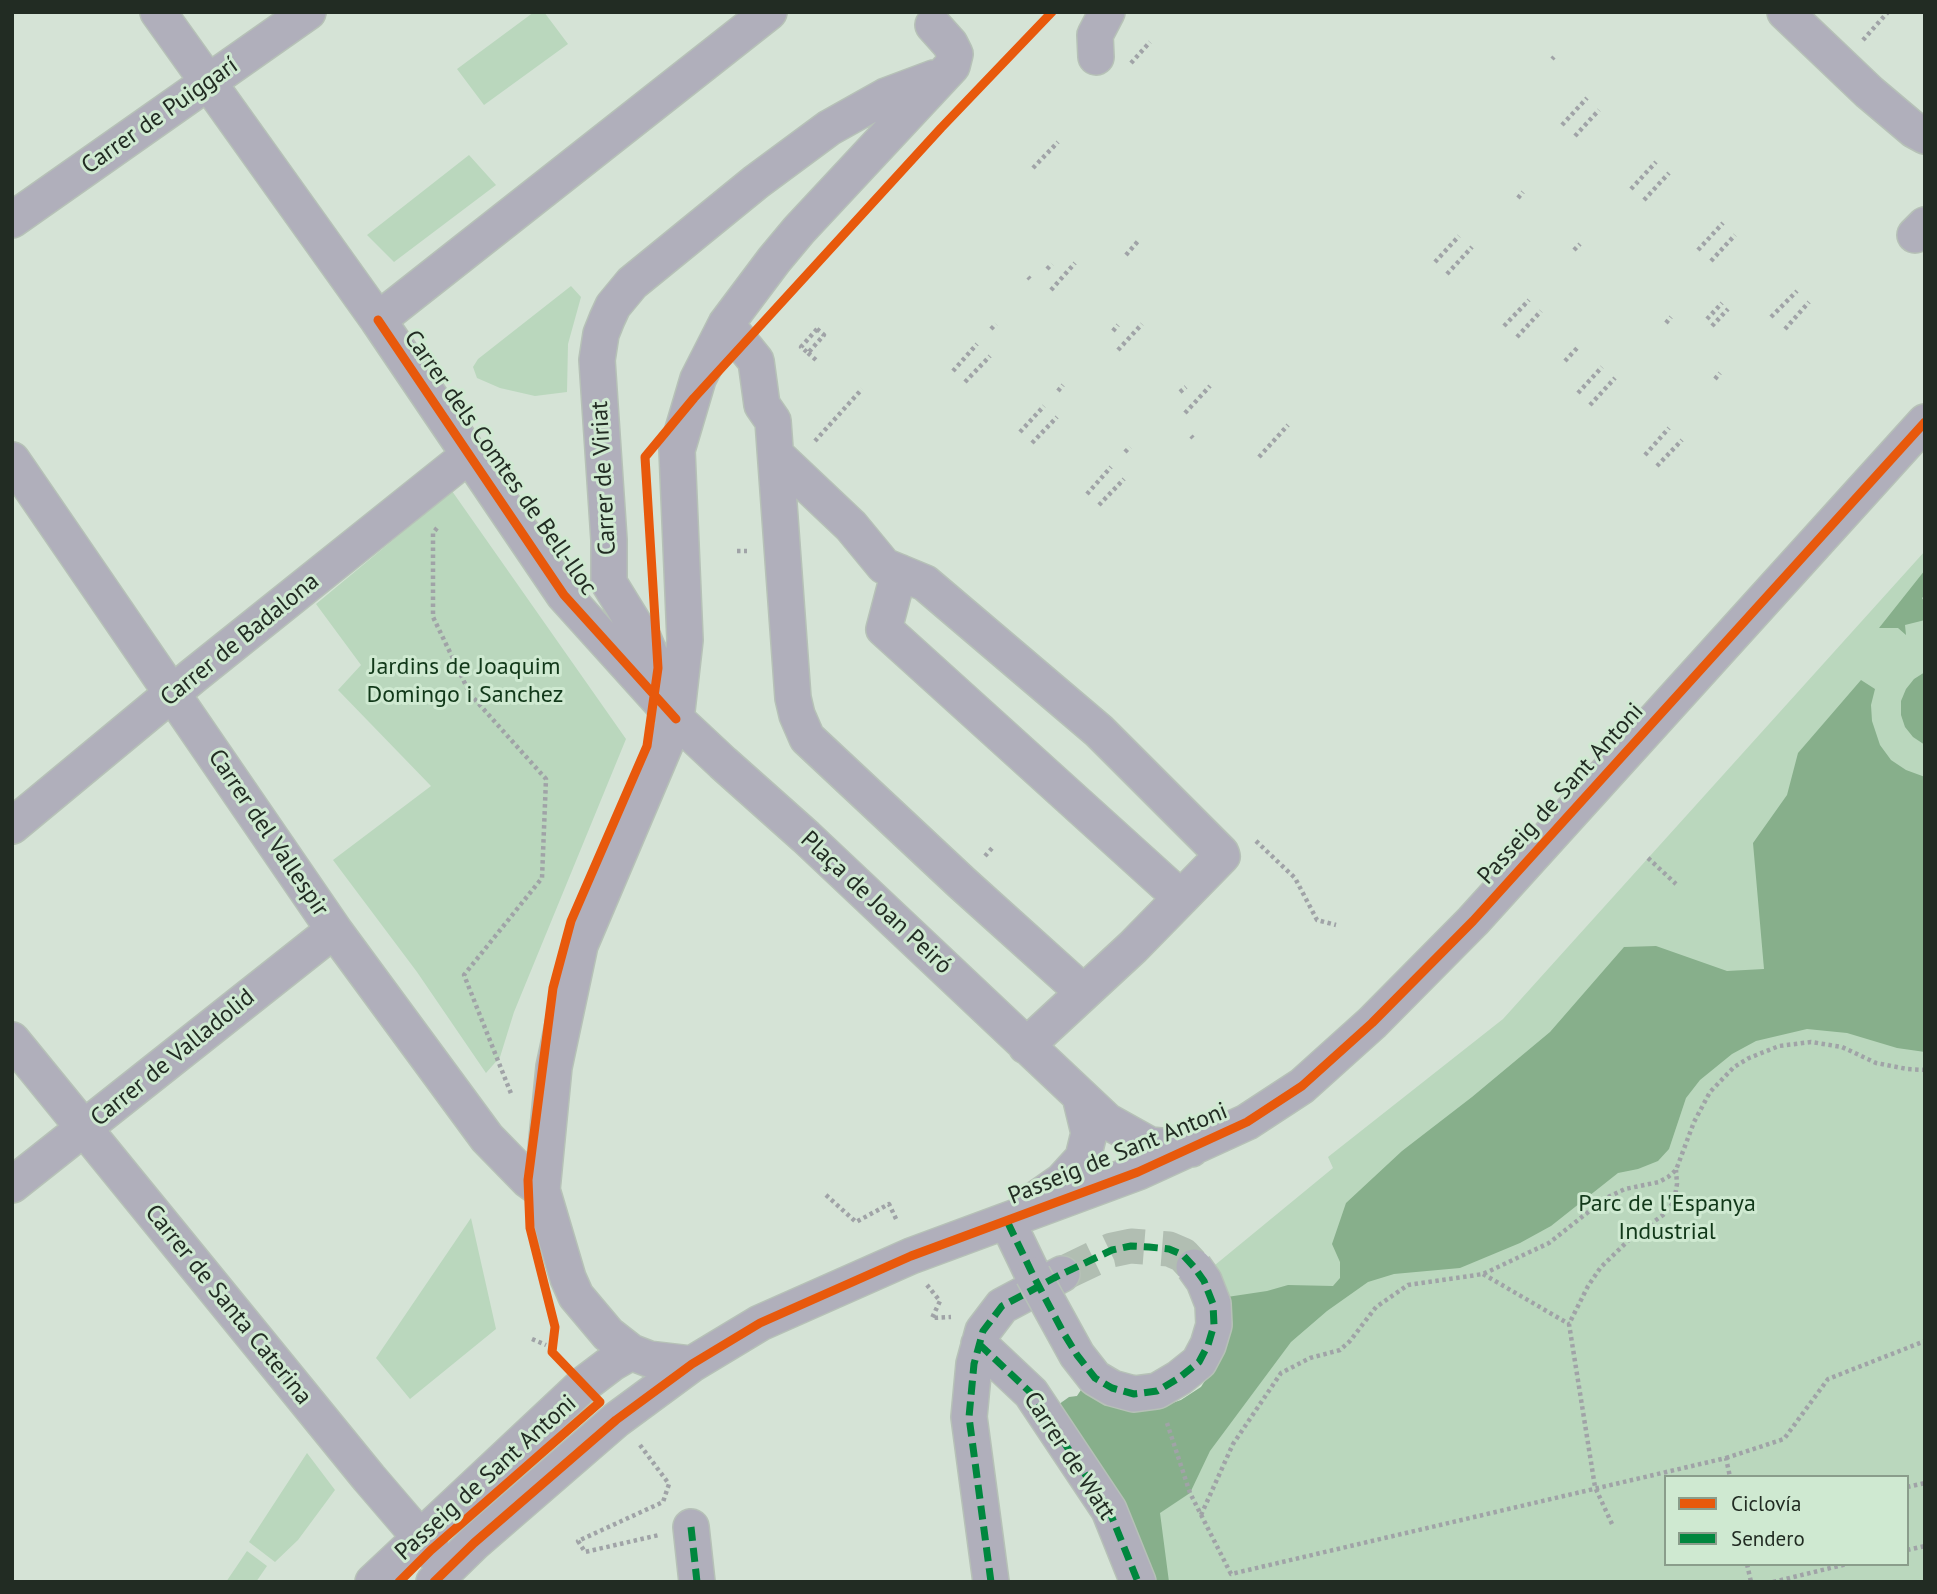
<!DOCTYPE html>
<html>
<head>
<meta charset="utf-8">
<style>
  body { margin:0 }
  #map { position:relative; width:1937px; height:1594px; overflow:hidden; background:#d5e3d6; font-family:"PT Sans",sans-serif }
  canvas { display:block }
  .frame { position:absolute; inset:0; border:14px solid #222c23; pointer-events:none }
  .legend { position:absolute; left:1664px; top:1475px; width:245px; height:91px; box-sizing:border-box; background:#cfe9d1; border:2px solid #8a9d8b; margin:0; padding:9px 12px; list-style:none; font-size:21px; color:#222c23 }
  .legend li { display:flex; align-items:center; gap:14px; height:35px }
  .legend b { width:35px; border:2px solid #8a9d8b }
</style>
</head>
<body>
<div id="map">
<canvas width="1937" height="1594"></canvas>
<div class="frame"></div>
<ul class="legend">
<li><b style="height:9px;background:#e8590c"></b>Ciclovía</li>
<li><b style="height:9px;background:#00873e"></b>Sendero</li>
</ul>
</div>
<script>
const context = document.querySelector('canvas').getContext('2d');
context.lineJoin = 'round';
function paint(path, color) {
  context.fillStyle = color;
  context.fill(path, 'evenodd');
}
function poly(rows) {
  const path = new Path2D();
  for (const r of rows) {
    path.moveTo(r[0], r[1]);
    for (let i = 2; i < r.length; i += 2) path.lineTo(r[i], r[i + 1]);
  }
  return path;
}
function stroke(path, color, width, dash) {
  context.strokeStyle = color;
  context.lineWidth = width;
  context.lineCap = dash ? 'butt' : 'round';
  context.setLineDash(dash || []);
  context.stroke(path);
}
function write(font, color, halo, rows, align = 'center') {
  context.font = font + ' "PT Sans",sans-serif';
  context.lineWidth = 6;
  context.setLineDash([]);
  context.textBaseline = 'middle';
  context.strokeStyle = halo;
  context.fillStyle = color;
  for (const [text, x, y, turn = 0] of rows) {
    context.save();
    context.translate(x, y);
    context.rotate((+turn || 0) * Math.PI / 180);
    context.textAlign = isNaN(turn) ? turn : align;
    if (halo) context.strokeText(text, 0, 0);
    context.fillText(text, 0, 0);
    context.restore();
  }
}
paint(poly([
  [534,12,544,12,568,44,484,105,457,69],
  [469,155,496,185,394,262,367,235],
  [571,286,581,297,568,344,567,392,535,396,500,388,477,378,473,367,478,359],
  [452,491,626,739,514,1012,500,1057,486,1073,417,972,333,860,431,786,338,690,361,665,316,604],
  [1925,551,1925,1582,1144,1582,1061,1402,1077,1396,1081,1390,1095,1399,1122,1410,1139,1410,1161,1407,1181,1400,1201,1387,1226,1348,1228,1329,1227,1297,1223,1282,1215,1265,1333,1168,1328,1157,1503,1019],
  [1666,1477,1907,1477,1907,1564,1666,1564],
  [471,1218,496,1329,410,1399,376,1358],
  [307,1453,335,1490,298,1540,275,1562,249,1542],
  [247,1551,267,1566,256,1582,226,1582]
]), '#bad7bd');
paint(poly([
  [1925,570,1925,595,1922,598,1925,603,1925,620,1905,625,1906,635,1898,628,1879,628],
  [1925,672,1925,745,1913,737,1905,727,1901,715,1901,701,1906,689,1914,679],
  [1861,680,1875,689,1871,705,1872,721,1880,745,1891,760,1906,770,1925,777,1925,1052,1897,1048,1847,1033,1807,1029,1756,1041,1732,1054,1700,1080,1686,1098,1669,1149,1658,1161,1638,1169,1618,1173,1551,1226,1520,1243,1460,1268,1394,1274,1368,1282,1327,1311,1291,1342,1210,1451,1190,1493,1160,1513,1169,1582,1144,1582,1058,1405,1069,1397,1077,1396,1081,1390,1095,1399,1122,1410,1139,1410,1161,1407,1181,1400,1201,1387,1226,1348,1228,1329,1227,1297,1267,1291,1288,1285,1333,1286,1340,1278,1340,1262,1332,1244,1346,1203,1402,1151,1472,1097,1550,1032,1624,947,1656,946,1727,971,1764,969,1753,843,1787,795,1798,753]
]), '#87af8b');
stroke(poly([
  [1062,1274,1112,1250,1131,1246,1169,1249,1183,1255,1194,1267]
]), '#b1beb2', 35, [35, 18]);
const minor = poly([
  [158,12,378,320,564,595,676,719,723,763,806,837,1107,1121,1150,1145,1191,1149],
  [1785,12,1869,92,1914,130,1925,136],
  [1096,57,1095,35,1107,12],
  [12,220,308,12],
  [1915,235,1925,225],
  [378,320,769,12],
  [726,324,756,361,762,405,773,421,793,698,797,715,807,738,962,883,1083,992],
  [776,455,851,526,884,566,925,583,1099,731,1221,853,1222,856,1133,947,1026,1046],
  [12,460,334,930,487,1138,528,1180,542,1190],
  [899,572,884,629,1181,898],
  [667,696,644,640,609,583,609,540,597,360,601,334,607,319,613,306,632,283,756,182,829,128,886,96,934,78],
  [12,826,193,676,469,455],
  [12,1040,369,1478,447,1569],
  [12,1185,334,930],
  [1035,1200,1062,1181,1083,1158,1089,1133,1080,1096],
  [1007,1221,1033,1275],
  [979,1344,1031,1393,1109,1510,1138,1582],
  [692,1364,649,1359,631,1352,608,1334,576,1296,568,1278,542,1190,554,1067,580,945,676,719,685,640,677,450,698,379,726,324,774,260,799,230,952,66,955,54,950,44,933,25],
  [691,1527,697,1582],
  [373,1582,583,1385,612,1363,631,1352],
  [434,1582,474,1543,616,1420,692,1364,760,1323,911,1256,1138,1172,1247,1122,1302,1086,1372,1023,1473,921,1925,422],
  [991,1582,969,1417,974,1364,983,1331,1002,1306,1062,1274]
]);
stroke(minor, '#b6c1b7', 38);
stroke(poly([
  [1863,40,1888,12],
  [1552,59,1554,57],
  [1131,63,1150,42],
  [1562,125,1587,98],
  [1575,136,1599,110],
  [1033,168,1058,142],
  [1631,189,1656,162],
  [1518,198,1523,192],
  [1644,200,1669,173],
  [1574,250,1580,244],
  [1698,250,1723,223],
  [1126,255,1139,240],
  [1711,261,1735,235],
  [1435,262,1459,236],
  [1047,269,1052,264],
  [1447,274,1472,247],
  [1028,277,1030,279],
  [1051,290,1075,263],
  [1771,317,1797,291],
  [1707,319,1722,303],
  [1666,323,1671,317],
  [1504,326,1529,300],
  [1712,326,1728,309],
  [817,329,824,335,808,353,801,347,817,329],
  [991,329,996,324],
  [1785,329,1809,302],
  [1113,331,1118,325],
  [1517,337,1541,311],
  [1118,350,1142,324],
  [808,353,816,360],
  [1565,361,1579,346],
  [953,371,977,344],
  [1715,379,1720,373],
  [965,382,990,356],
  [1058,391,1063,385],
  [1180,392,1186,387],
  [1578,393,1602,367],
  [1590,405,1615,378],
  [1185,413,1210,386],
  [1020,432,1044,406],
  [1191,436,1193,438],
  [815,441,862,389],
  [1032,443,1057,417],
  [1125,452,1130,447],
  [1645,455,1669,428],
  [1259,457,1288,425],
  [1657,466,1682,440],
  [1087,494,1111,467],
  [1099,505,1124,479],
  [437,528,433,533,433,617,470,694,546,779,542,878,464,975,512,1096],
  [737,551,747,551],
  [1256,841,1295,878,1317,920,1336,925],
  [985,856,993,847],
  [1648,858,1676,884],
  [826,1195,856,1222,889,1204,897,1221],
  [1483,1274,1569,1324],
  [927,1285,940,1301,932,1318,951,1317],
  [532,1339,546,1345],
  [1167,1423,1190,1493,1231,1574,1726,1458,1730,1477],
  [640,1445,669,1484,663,1502,578,1541,585,1552,659,1535],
  [1726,1458,1784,1439,1828,1379,1925,1341],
  [1907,1487,1925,1483],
  [1201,1515,1233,1444,1281,1373,1310,1358,1340,1350,1350,1341,1376,1307,1408,1285,1483,1274,1549,1243,1606,1198,1625,1189,1659,1182,1668,1177,1676,1170,1694,1122,1710,1092,1734,1067,1749,1058,1779,1046,1811,1042,1842,1047,1876,1063,1907,1069,1925,1070],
  [1612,1524,1595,1487,1569,1324,1588,1286,1601,1267,1631,1238,1663,1215,1674,1202,1677,1184,1676,1170],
  [1907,1550,1925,1546],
  [1747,1564,1751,1582],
  [1773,1582,1847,1564]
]), '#a0a3a7', 4.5, [3.5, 3.5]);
stroke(minor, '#b0afbb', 35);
const minorBridge = poly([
  [1033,1275,1077,1355,1095,1378,1112,1388,1134,1394,1157,1391,1179,1378,1199,1362,1208,1345,1214,1325,1213,1304,1204,1281,1194,1267]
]);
stroke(minorBridge, '#b6c1b7', 38, []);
stroke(minorBridge, '#b0afbb', 35);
stroke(poly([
  [979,1344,1031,1393,1109,1510,1138,1582],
  [691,1527,697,1582],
  [991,1582,969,1417,974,1364,983,1331,1002,1306,1023,1295,1054,1278,1062,1274,1112,1250,1131,1246,1149,1247,1169,1249,1183,1255,1194,1267,1204,1281,1213,1304,1214,1325,1208,1345,1199,1362,1179,1378,1157,1391,1134,1394,1112,1388,1095,1378,1077,1355,1063,1332,1033,1275,1007,1221]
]), '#00873e', 7, [14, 7]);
stroke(poly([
  [378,320,564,595,676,719],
  [399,1582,431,1550,600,1402,552,1352,555,1327,530,1228,528,1180,553,988,571,921,647,746,658,668,645,457,694,398,941,128,1052,12],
  [434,1582,474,1543,616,1420,692,1364,760,1323,911,1256,1138,1172,1247,1122,1302,1086,1372,1023,1473,921,1925,422]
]), '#e8590c', 9);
write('24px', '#222c23', '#cfe9d1', [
  ["Carrer de Puiggarí",160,116,-35],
  ["Carrer dels Comtes de Bell-lloc",500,463,55],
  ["Carrer de Viriat",604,478,-93],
  ["Carrer de Badalona",240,640,-39],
  ["Passeig de Sant Antoni",1561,794,-48],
  ["Carrer del Vallespir",268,833,56],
  ["Plaça de Joan Peiró",876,903,43],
  ["Carrer de Valladolid",173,1058,-39],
  ["Passeig de Sant Antoni",1118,1154,-22],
  ["Carrer de Santa Caterina",228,1305,51],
  ["Carrer de Watt",1069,1456,57],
  ["Passeig de Sant Antoni",486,1478,-42]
]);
write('24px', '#113819', '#cfe9d1', [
  ["Jardins de Joaquim",465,667],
  ["Domingo i Sanchez",465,695],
  ["Parc de l'Espanya",1667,1204],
  ["Industrial",1667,1232]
]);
</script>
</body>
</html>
